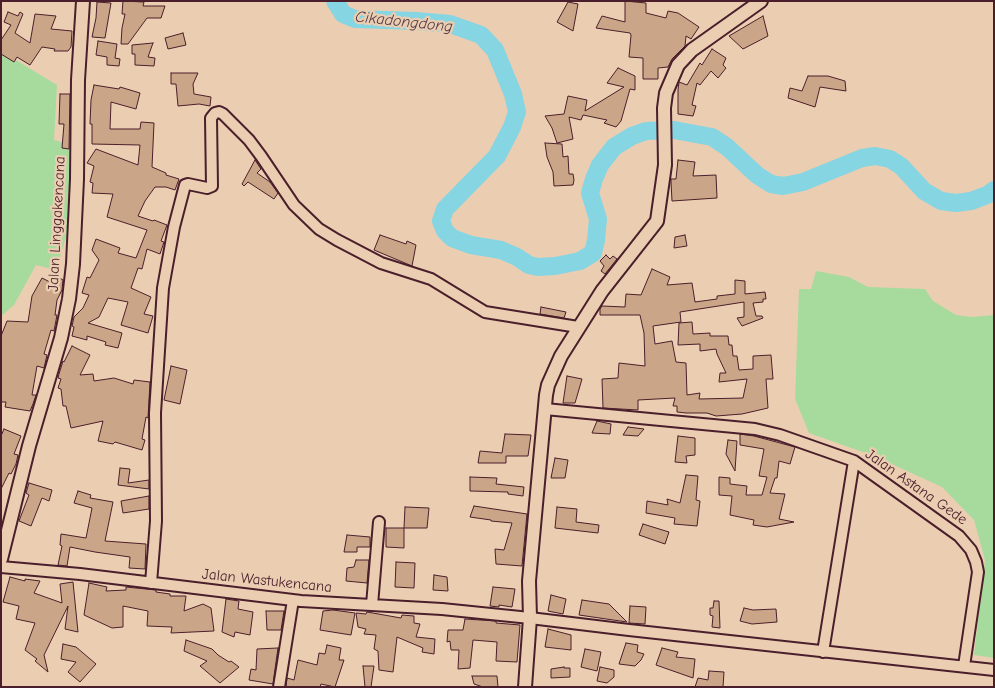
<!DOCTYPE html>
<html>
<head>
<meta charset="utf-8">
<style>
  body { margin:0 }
  #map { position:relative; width:995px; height:688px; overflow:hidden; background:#ebceb2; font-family:"Comic Neue",sans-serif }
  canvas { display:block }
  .frame { position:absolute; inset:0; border:2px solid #4a1f2b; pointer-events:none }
</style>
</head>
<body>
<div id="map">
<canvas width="995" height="688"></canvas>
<div class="frame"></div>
</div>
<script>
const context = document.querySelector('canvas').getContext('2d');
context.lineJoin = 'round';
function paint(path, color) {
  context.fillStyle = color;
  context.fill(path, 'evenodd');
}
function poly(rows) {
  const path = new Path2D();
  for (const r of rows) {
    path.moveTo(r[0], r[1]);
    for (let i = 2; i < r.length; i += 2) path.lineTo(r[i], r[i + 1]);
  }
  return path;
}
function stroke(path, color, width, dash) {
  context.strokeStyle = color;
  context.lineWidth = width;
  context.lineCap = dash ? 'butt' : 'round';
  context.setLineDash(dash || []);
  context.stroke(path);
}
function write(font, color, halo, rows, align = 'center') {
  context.font = font + ' "Comic Neue",sans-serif';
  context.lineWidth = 4.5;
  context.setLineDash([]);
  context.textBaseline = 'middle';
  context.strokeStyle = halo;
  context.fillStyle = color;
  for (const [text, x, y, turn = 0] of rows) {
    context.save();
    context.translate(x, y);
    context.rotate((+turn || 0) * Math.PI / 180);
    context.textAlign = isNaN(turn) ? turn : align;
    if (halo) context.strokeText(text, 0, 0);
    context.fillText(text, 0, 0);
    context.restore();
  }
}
paint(poly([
  [1,51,57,85,54,140,72,145,75,208,56,270,36,265,14,305,1,316],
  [816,271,849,277,868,287,925,289,933,301,956,315,972,317,994,315,994,658,974,655,985,560,974,520,942,487,874,456,809,433,795,399,799,289,811,289]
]), '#a7db9d');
stroke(poly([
  [335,1,343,14,355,19,416,21,450,24,481,35,495,50,513,94,517,112,512,127,497,156,445,209,441,221,445,231,452,238,471,245,501,250,517,257,529,265,538,267,555,266,580,261,593,253,596,240,598,219,590,193,594,179,600,165,614,147,632,136,646,131,674,130,712,137,727,147,757,175,771,184,783,186,803,182,862,158,875,156,890,159,901,166,924,191,941,201,956,203,971,201,987,195,994,190]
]), '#85d5e2', 18);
const building = poly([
  [123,1,144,2,143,6,165,6,161,18,147,18,128,44,121,44,122,28,125,14,122,14,123,1],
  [625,1,646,3,646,13,666,18,668,11,678,13,699,27,691,39,686,36,685,46,672,59,668,67,658,68,658,79,643,79,643,58,629,57,631,35,630,33,596,28,602,16,625,22,625,1],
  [97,2,111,3,105,38,92,37,96,18,97,2],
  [568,2,578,4,573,31,557,22,568,2],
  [8,12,18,16,20,12,23,14,15,33,30,43,35,14,56,16,51,29,72,31,71,47,68,51,54,51,55,49,42,47,30,65,17,57,14,62,1,54,1,40,11,25,4,22,8,12],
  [763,16,768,36,743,49,729,36,763,16],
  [183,33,186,45,168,49,165,38,183,33],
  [98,41,117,44,115,58,120,59,119,66,107,65,107,57,96,55,98,41],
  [153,43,148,57,155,58,154,66,135,65,135,54,132,54,132,45,153,43],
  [712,49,726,58,723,65,726,68,718,78,711,71,700,85,697,83,692,105,696,106,693,116,678,114,678,90,679,82,687,85,700,63,702,65,712,49],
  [618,68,635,76,635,90,630,89,621,121,616,127,604,123,607,120,583,115,581,120,569,117,573,139,557,143,552,128,545,116,564,114,568,96,587,100,585,111,624,87,607,83,618,68],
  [171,73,198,73,193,84,194,94,211,97,210,106,199,104,178,106,176,84,171,84,171,73],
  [808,76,828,76,845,81,846,91,820,87,815,107,788,98,790,88,802,91,808,76],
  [94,85,119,89,120,87,140,93,136,109,111,102,110,129,140,129,141,122,154,123,152,167,166,173,166,175,179,179,175,190,166,187,155,187,145,201,138,216,153,221,154,220,167,225,161,241,164,242,160,254,147,249,142,269,138,268,131,288,151,297,144,314,153,316,148,333,121,325,128,302,108,298,99,317,88,323,122,333,118,348,105,345,106,342,87,336,87,340,72,336,74,327,72,326,74,317,83,308,89,295,82,293,87,277,90,278,99,260,92,250,96,239,120,248,118,253,136,258,147,230,107,217,113,194,92,193,93,183,90,182,94,166,87,163,96,149,138,165,140,145,92,144,92,124,90,124,91,100,94,85],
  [60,94,70,94,69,149,62,148,64,124,59,124,60,94],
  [545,143,562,144,563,157,568,156,569,174,573,174,574,180,573,185,554,186,553,172,547,157,545,143],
  [255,160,261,169,257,173,270,182,278,193,274,199,248,182,244,186,242,184,255,160],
  [678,160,695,162,693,176,716,175,717,198,672,201,671,182,671,179,676,179,678,160],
  [380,235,406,244,407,241,416,245,412,266,374,250,380,235],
  [685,235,687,246,674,248,675,237,685,235],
  [606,255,610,259,613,256,617,259,605,274,601,271,604,266,600,261,606,255],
  [652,269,670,277,667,285,692,283,695,302,717,299,717,296,735,294,735,280,745,281,745,294,765,292,766,299,763,299,763,302,753,303,756,316,762,316,763,318,742,326,737,318,744,317,744,302,680,312,681,322,653,326,655,344,672,341,676,362,686,363,687,395,700,393,699,399,743,398,747,379,719,382,720,373,726,373,717,354,716,349,700,351,700,344,678,345,679,323,692,322,693,334,710,333,710,336,728,336,729,345,732,345,733,356,737,356,739,370,753,369,753,356,771,355,773,379,766,379,768,408,742,414,716,416,707,413,686,413,677,412,677,406,673,406,675,398,638,400,638,410,603,408,602,379,618,378,619,363,645,366,644,333,640,315,600,315,600,309,602,306,625,307,626,294,641,295,652,269],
  [58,277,63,280,62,290,57,300,55,315,57,315,54,331,51,330,44,354,47,355,44,368,37,366,32,395,36,395,33,404,30,411,5,407,6,402,1,402,1,336,7,321,28,322,32,296,42,278,54,284,58,277],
  [541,307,566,312,564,318,540,314,541,307],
  [72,346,90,355,80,375,93,374,94,381,114,378,133,384,134,380,150,382,148,418,146,417,142,439,145,440,142,450,115,442,113,444,98,441,103,421,71,428,66,406,63,406,61,389,58,388,61,379,58,378,59,374,63,361,64,362,72,346],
  [171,366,187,370,180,404,164,400,171,366],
  [567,376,582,379,575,403,563,403,567,376],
  [597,421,611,424,610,434,592,433,597,421],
  [628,427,644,429,638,436,623,435,628,427],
  [4,429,21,436,14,454,18,455,16,464,11,474,9,473,1,489,1,436,4,429],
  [505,434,531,435,528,456,506,456,506,463,478,463,480,451,502,453,505,434],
  [740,434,754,436,795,447,790,464,779,461,777,478,775,478,770,493,785,494,779,519,794,522,767,527,753,525,754,520,730,515,732,496,719,495,719,477,730,478,730,484,747,486,746,495,762,495,767,477,759,476,764,449,740,445,740,434],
  [678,436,695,438,695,455,686,456,687,463,675,462,678,436],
  [728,440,737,441,735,471,726,454,728,440],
  [555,458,568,460,565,478,551,478,555,458],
  [120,468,130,469,128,483,149,480,149,489,118,485,120,468],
  [686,475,698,476,696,500,700,501,697,526,674,524,675,518,646,513,647,501,668,505,667,499,680,503,686,475],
  [470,477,497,478,496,484,524,487,523,496,508,494,508,492,470,491,470,477],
  [29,483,52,490,49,501,42,498,31,526,19,521,29,495,26,493,29,483],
  [78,491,91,495,90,498,113,502,105,541,146,544,145,569,129,568,130,557,95,552,70,547,67,566,58,565,62,546,60,545,61,534,86,538,92,508,74,503,78,491],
  [149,496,149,509,123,513,121,501,149,496],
  [474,506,527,514,522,566,496,564,495,549,504,550,512,523,491,521,491,520,470,517,474,506],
  [405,507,429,508,427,528,404,528,405,507],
  [557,507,577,509,576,522,599,525,598,533,555,528,557,507],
  [643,524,669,532,665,544,639,535,643,524],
  [386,528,404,528,404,548,386,547,386,528],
  [347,535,370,537,370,547,357,547,357,552,344,552,347,535],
  [356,560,369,560,367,583,346,581,347,568,354,567,356,560],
  [396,562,415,563,414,588,395,587,396,562],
  [434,575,447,577,448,591,433,590,434,575],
  [10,577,25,581,25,579,40,581,34,593,62,603,60,584,73,582,78,632,65,629,68,606,44,655,48,672,35,661,37,659,25,650,35,623,16,619,19,606,3,602,10,577],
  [89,583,107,587,106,591,126,590,126,587,156,590,156,592,170,594,170,596,186,596,184,611,203,604,211,608,214,631,171,633,172,627,147,626,148,611,123,606,123,627,112,628,84,615,89,583],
  [493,587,515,589,512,607,499,605,499,607,490,606,493,587],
  [551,595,566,599,563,614,548,611,551,595],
  [226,599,239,601,238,609,253,612,250,635,235,632,234,637,222,632,226,599],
  [582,600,609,604,627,622,579,615,582,600],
  [714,601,719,601,720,628,712,627,713,616,710,615,710,608,713,608,714,601],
  [630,606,646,607,645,624,629,623,630,606],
  [744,608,753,610,776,609,777,622,752,624,740,621,744,608],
  [333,610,355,613,351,635,320,630,323,611,333,610],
  [266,611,284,611,281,630,267,630,266,611],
  [367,612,401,618,402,615,414,616,414,623,420,624,416,637,435,639,434,654,422,652,423,648,397,637,393,672,379,670,378,651,374,649,376,635,364,634,366,629,358,627,356,613,366,614,367,612],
  [465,619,496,621,496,623,520,625,517,662,496,661,497,642,473,640,470,668,458,669,459,650,451,650,450,641,447,642,448,630,463,630,465,619],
  [548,629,571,635,571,650,545,647,548,629],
  [186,640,212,649,218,655,229,662,231,661,239,667,220,683,200,666,207,661,184,651,186,640],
  [626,643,638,645,637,652,644,654,641,660,635,666,619,664,626,643],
  [63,644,76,647,96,664,80,682,68,672,76,662,61,659,63,644],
  [327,645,341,648,339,660,344,660,335,687,321,684,320,687,286,687,287,678,294,680,298,660,317,665,319,653,325,654,327,645],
  [278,648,273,684,249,680,251,669,256,670,257,649,278,648],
  [662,648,678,652,676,657,695,659,693,678,656,665,662,648],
  [585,649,601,652,597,671,581,667,585,649],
  [363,666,374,666,371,687,365,687,363,666],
  [564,667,564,668,570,668,570,677,551,678,551,669,564,667],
  [600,667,614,670,614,677,607,683,597,681,600,667],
  [709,671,724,672,723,687,695,687,698,678,708,680,709,671],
  [472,676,497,676,498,687,483,687,474,684,472,676]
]);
paint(building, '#caa587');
stroke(building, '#4a1f2b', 1);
const minor = poly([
  [545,409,755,429,780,435,854,461,959,536,971,550,976,562,978,572,964,666],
  [1,567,80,574,301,601,442,609,530,618,629,630,994,670],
  [151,583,156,521,155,413,163,288,174,227,185,185,188,184,207,188,212,186,211,118,215,113,219,112,223,114,249,140,261,156,294,205,319,229,337,240,381,263,431,279,485,312,578,327],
  [372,605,379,522],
  [823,652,854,461],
  [279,687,293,600]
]);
const tertiary = poly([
  [1,559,29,446,61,338,69,299,73,264,77,179,78,80,83,1],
  [525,687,530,618,529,581,546,395,548,385,561,356,602,291,657,221,665,165,664,108,666,93,678,65,692,50,761,1]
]);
stroke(minor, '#4a1f2b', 14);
stroke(tertiary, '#4a1f2b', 16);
stroke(minor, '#ebceb2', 10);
stroke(tertiary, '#ebceb2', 12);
write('15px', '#4a1f2b', '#ebceb2', [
  ["Jalan Linggakencana",57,224,-87],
  ["Jalan Astana Gede",916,487,35],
  ["Jalan Wastukencana",267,581,6]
]);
write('italic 16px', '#533a46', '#ebceb2', [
  ["Cikadongdong",404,22,6]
]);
</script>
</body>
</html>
